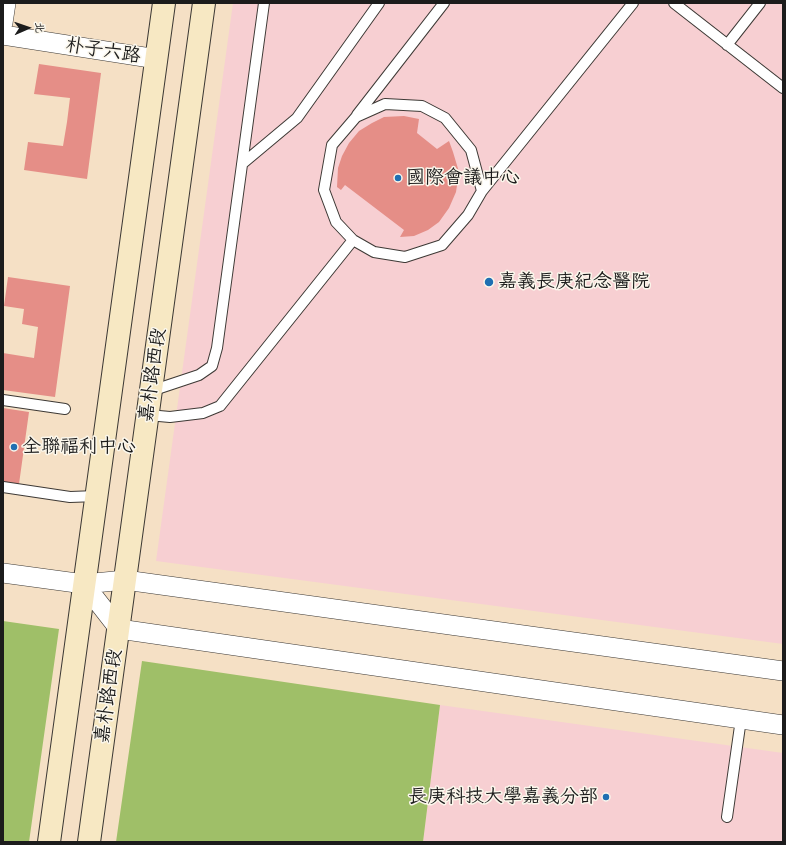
<!DOCTYPE html>
<html>
<head>
<meta charset="utf-8">
<style>
  body { margin:0 }
  #map { position:relative; width:786px; height:845px; overflow:hidden; background:#f5e0c5; font-family:Caveat,"LXGW WenKai TC",sans-serif }
  canvas { display:block }
  .frame { position:absolute; inset:0; border:4px solid #1c1c1c; pointer-events:none }
  .north { position:absolute; left:8px; top:8px; width:40px; height:40px; -webkit-text-stroke:3px #fbf7ec; paint-order:stroke; rotate:88deg; font-size:11px; font-weight:700; line-height:16px; text-align:center; color:#1c1c1c }
  .north::after { content:''; display:block; margin:auto; width:14px; height:18px; background:#1c1c1c; clip-path:polygon(50% 0,100% 100%,50% 72%,0 100%) }
</style>
</head>
<body>
<div id="map">
<canvas width="786" height="845"></canvas>
<div class="frame"></div>
<div class="north">北</div>
</div>
<script>
const context = document.querySelector('canvas').getContext('2d');
context.lineJoin = 'round';
function paint(path, color) {
  context.fillStyle = color;
  context.fill(path, 'evenodd');
}
function poly(rows) {
  const path = new Path2D();
  for (const r of rows) {
    path.moveTo(r[0], r[1]);
    for (let i = 2; i < r.length; i += 2) path.lineTo(r[i], r[i + 1]);
  }
  return path;
}
function stroke(path, color, width, dash) {
  context.strokeStyle = color;
  context.lineWidth = width;
  context.lineCap = dash ? 'butt' : 'round';
  context.setLineDash(dash || []);
  context.stroke(path);
}
function write(font, color, halo, rows, align = 'center') {
  context.font = font + ' Caveat,"LXGW WenKai TC",sans-serif';
  context.lineWidth = 3;
  context.setLineDash([]);
  context.textBaseline = 'middle';
  context.strokeStyle = halo;
  context.fillStyle = color;
  for (const [text, x, y, turn = 0] of rows) {
    context.save();
    context.translate(x, y);
    context.rotate((+turn || 0) * Math.PI / 180);
    context.textAlign = isNaN(turn) ? turn : align;
    if (halo) context.strokeText(text, 0, 0);
    context.fillText(text, 0, 0);
    context.restore();
  }
}
paint(poly([
  [233,3,783,3,783,644,156,561],
  [440,705,783,753,783,842,423,842]
]), '#f7cfd2');
paint(poly([
  [3,621,59,629,29,842,3,842],
  [142,661,440,705,423,842,116,842]
]), '#9fbf68');
paint(poly([
  [39,64,101,73,87,179,24,170,28,142,63,146,67,122,70,98,34,94],
  [404,116,419,119,417,133,437,149,449,141,453,152,459,172,456,192,449,208,439,222,428,230,414,236,400,237,404,230,345,185,341,190,337,187,338,168,342,156,349,143,359,131,372,123,384,117],
  [8,277,70,286,55,397,3,390,3,353,34,358,38,327,22,324,24,309,4,306],
  [3,408,29,412,19,484,3,482]
]), '#e58e87');
const service = poly([
  [674,3,783,88],
  [727,45,760,3],
  [385,104,422,106,445,118,471,150,482,191,468,215,442,245,405,257,374,252,353,240,336,222,324,190,332,145,356,117,385,104],
  [357,115,444,3],
  [242,164,297,118,379,3],
  [482,191,633,3],
  [151,391,199,375,212,366,217,348,264,3],
  [3,400,65,409],
  [148,415,170,417,203,413,220,406,353,240],
  [3,487,70,497,97,496],
  [727,817,741,719]
]);
const minor = poly([
  [3,23,6,3],
  [3,35,157,59],
  [3,573,84,584,125,580,783,671],
  [84,584,119,629,783,725]
]);
const secondary = poly([
  [49,842,164,3],
  [89,842,204,3]
]);
stroke(service, '#3d3935', 12);
stroke(minor, '#3d3935', 20);
stroke(secondary, '#3d3935', 24);
stroke(service, '#fff', 10);
stroke(minor, '#fff', 19);
stroke(secondary, '#f7e8c3', 22);
for (const [x, y, r, color] of [
  [398,178,4,"#1f6fb2"],
  [489,282,5,"#1f6fb2"],
  [14,447,4,"#1f6fb2"],
  [606,797,4,"#1f6fb2"]
]) {
  const dot = new Path2D();
  dot.arc(x, y, r, 0, 2 * Math.PI);
  context.fillStyle = color;
  context.fill(dot);
  stroke(dot, '#fbf7ec', 1.5);
}
write('19px', '#1c1c1c', '#fbf7ec', [
  ["朴子六路",103,51,9],
  ["嘉朴路西段",153,375,-82],
  ["嘉朴路西段",109,696,-82]
]);
write('19px', '#1c1c1c', '#fbf7ec', [
  ["國際會議中心",406,178],
  ["嘉義長庚紀念醫院",498,282],
  ["全聯福利中心",22,447],
  ["長庚科技大學嘉義分部",598,797,"right"]
], 'left');
</script>
</body>
</html>
